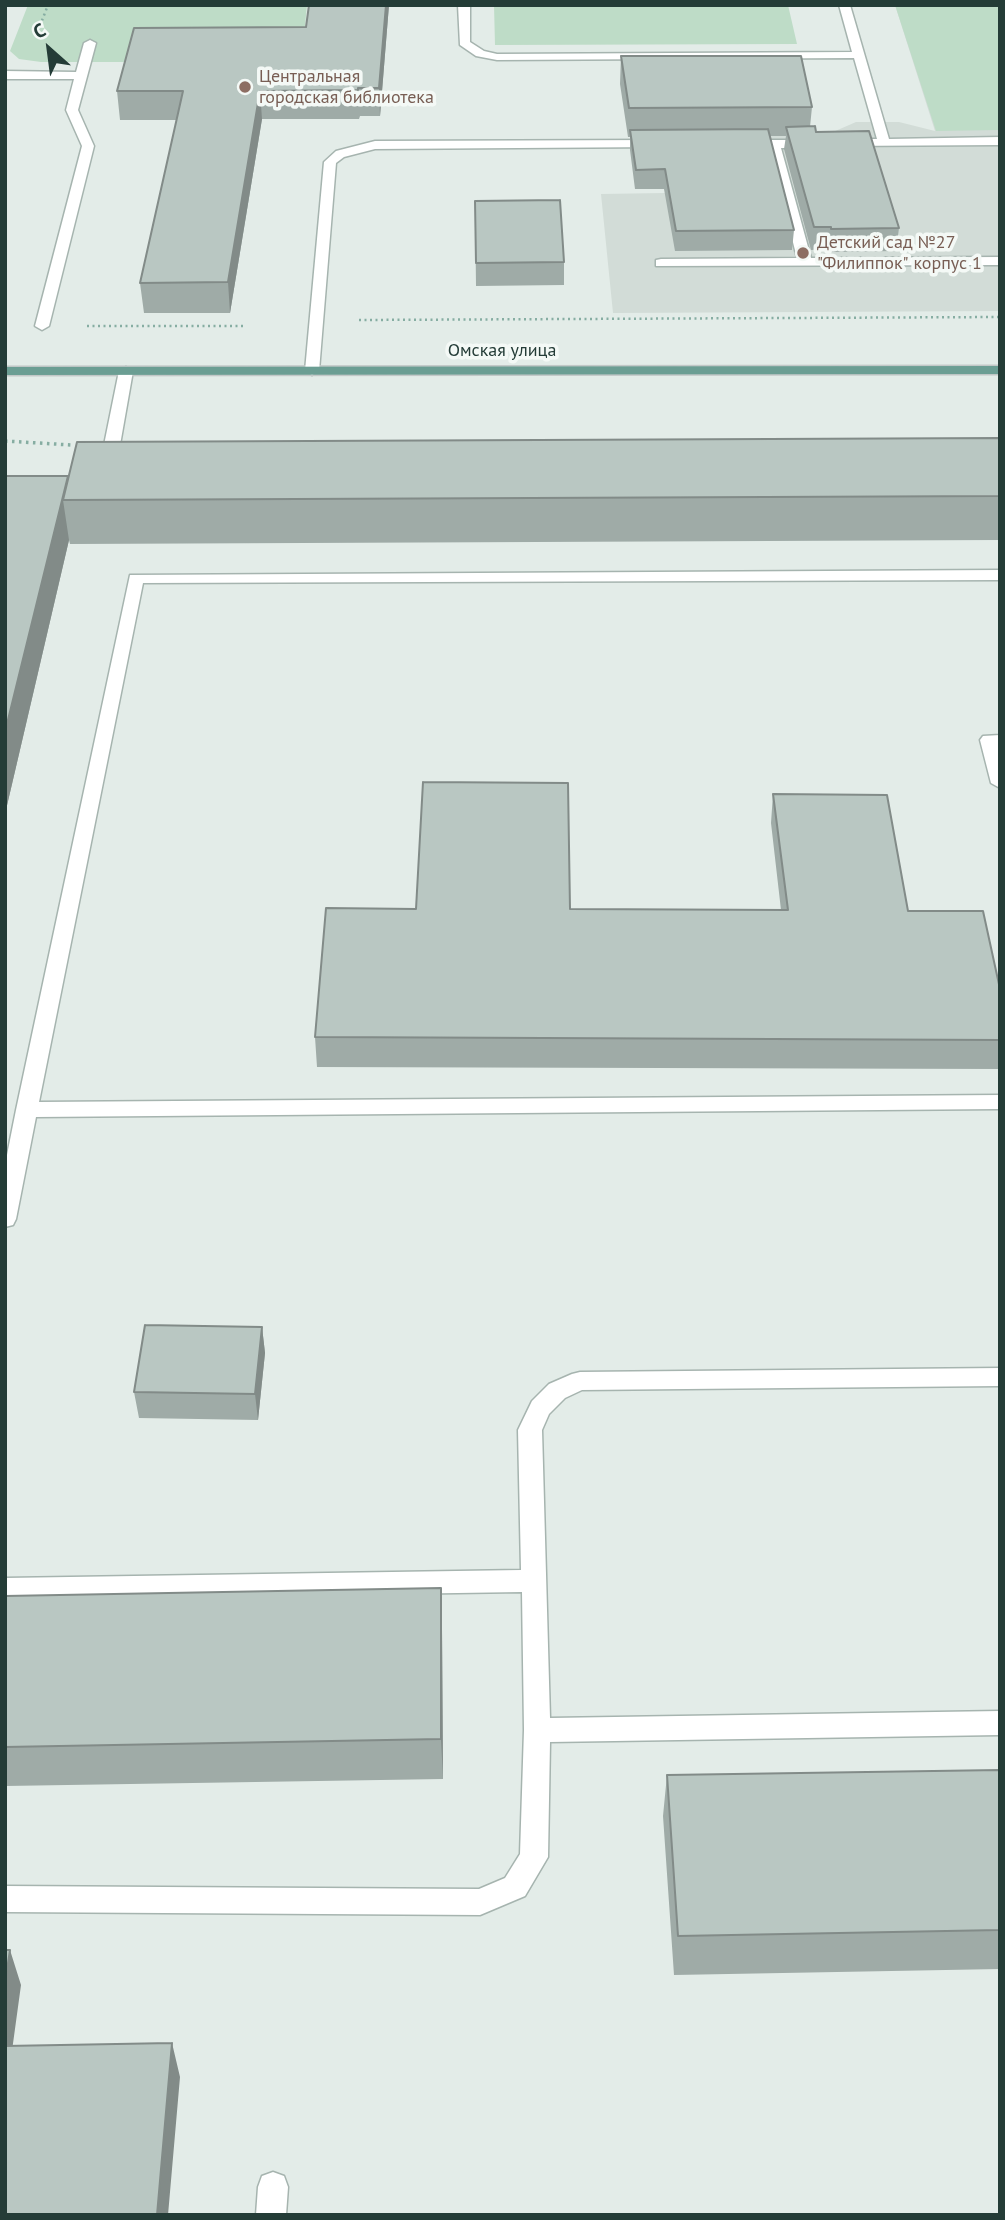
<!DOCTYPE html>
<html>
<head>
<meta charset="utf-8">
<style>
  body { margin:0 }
  #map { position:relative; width:1005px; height:2220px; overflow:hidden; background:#e3ece8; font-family:"PT Sans",sans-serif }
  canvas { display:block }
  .frame { position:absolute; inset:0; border:7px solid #243c37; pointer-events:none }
  .north { position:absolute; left:14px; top:14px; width:70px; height:70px; -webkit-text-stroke:5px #f4f9f6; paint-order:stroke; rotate:332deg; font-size:19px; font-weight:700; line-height:28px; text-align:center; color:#243c37 }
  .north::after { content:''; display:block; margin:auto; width:24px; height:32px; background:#243c37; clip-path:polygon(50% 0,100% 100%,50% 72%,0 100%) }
</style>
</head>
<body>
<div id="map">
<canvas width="1005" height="2220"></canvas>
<div class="frame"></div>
<div class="north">С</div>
</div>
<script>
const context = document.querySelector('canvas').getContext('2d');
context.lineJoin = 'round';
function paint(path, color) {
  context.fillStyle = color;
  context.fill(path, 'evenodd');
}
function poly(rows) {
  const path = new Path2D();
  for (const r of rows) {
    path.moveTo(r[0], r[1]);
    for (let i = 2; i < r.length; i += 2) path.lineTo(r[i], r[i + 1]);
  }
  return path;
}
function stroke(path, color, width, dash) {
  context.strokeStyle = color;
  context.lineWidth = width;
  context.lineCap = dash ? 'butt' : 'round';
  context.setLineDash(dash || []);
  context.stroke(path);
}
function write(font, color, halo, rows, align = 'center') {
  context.font = font + ' "PT Sans",sans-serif';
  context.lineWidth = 7;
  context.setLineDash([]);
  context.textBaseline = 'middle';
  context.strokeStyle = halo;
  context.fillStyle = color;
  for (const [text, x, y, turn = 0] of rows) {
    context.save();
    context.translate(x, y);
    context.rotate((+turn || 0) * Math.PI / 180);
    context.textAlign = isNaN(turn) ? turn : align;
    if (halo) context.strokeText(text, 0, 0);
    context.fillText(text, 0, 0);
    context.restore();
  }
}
paint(poly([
  [895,5,1000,5,1000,311,613,313,601,194,726,192,715,133,833,132,856,122,899,122,935,131]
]), '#d2dcd7');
paint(poly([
  [28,5,307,5,303,46,128,62,41,62,19,59,10,51],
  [494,5,788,5,797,44,495,45],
  [895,5,1000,5,1000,130,936,131]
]), '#bedcc7');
const minor = poly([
  [458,5,470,5,470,42,484,51,497,54,852,52,839,5,850,5,889,139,1000,137,1000,145,840,146,838,143,844,139,877,139,854,58,497,60,476,56,460,45,458,5],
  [90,40,96,43,78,110,94,146,49,326,42,330,35,326,82,146,66,110,74,79,5,79,5,71,76,72,84,43,90,40],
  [658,140,664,144,662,147,375,149,344,157,336,163,319,371,312,375,305,371,324,162,336,151,375,141,658,140],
  [743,140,812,140,818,144,812,148,781,148,811,258,1000,257,1000,265,656,266,656,260,661,259,797,258,769,148,739,147,737,144,743,140],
  [126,367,133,371,120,445,112,450,104,445,119,371,126,367],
  [1000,570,1000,580,143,583,39,1102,1000,1095,1000,1109,36,1117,16,1219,13,1225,5,1227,5,1165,16,1110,130,575,1000,570],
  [1000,735,999,745,1000,788,991,783,980,740,983,736,1000,735],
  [1000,1368,1000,1386,582,1390,565,1398,549,1414,542,1430,550,1718,1000,1711,1000,1735,550,1742,548,1857,525,1896,480,1915,5,1912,5,1886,479,1889,505,1878,520,1854,524,1730,522,1592,5,1600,5,1578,521,1570,518,1430,532,1401,549,1384,572,1374,580,1372,1000,1368],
  [273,2172,284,2176,288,2187,286,2215,256,2215,258,2187,262,2176,273,2172]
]);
const major = poly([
  [1000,366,1000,374,5,375,5,367,1000,366]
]);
stroke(minor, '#a6b4af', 3);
stroke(major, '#c2c8c7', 3);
stroke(poly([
  [36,36,48,5],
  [359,320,1000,317],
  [87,326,246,326]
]), '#86ada2', 2.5, [2, 3.5]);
stroke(poly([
  [5,441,71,445]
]), '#86ada2', 3.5, [2.5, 4.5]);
paint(minor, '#fff');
paint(major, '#6b9e93');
paint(poly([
  [309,5,389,5,380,116,360,116,359,119,262,119,230,313,144,313,140,283,177,120,120,120,117,91,306,27],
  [621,56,812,107,810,127,899,228,896,251,829,252,829,249,811,250,784,149,786,136,769,136,794,230,792,250,675,251,664,189,635,189,630,150,630,137,628,137,620,84],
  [475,201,564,262,564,285,476,286],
  [1000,438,1000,540,70,544,69,540,5,814,5,476,68,480],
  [773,794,1000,989,1000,1069,317,1067,315,1037,570,909,781,910,771,823],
  [262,1327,265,1353,258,1420,139,1418,134,1392],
  [5,1596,442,1629,443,1779,5,1786],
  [1000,1770,1000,1969,674,1975,663,1816,667,1775]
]), '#9faba7');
paint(poly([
  [386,5,389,5,380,116,379,88],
  [260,91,262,119,230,313,228,282],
  [68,476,71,500,63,500,69,540,5,814,5,732],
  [262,1327,265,1353,258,1420,255,1394],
  [441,1588,442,1629,443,1779,441,1739],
  [10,1950,21,1985,8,2080,5,2071,5,1983],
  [172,2043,180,2077,168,2215,157,2215]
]), '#828b88');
const building = poly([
  [309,5,386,5,379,88,358,88,358,90,260,91,228,282,140,283,183,91,117,91,134,28,306,27,309,5],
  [621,56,801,56,812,107,629,108,621,56],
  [815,126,816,132,869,131,899,228,831,229,831,227,814,227,786,127,815,126],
  [768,129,794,230,676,231,665,169,636,170,630,130,768,129],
  [560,200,564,262,476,263,475,201,560,200],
  [1000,438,1000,496,63,500,77,442,1000,438],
  [5,476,68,476,5,732,5,476],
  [423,782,568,783,570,909,788,910,773,794,887,795,908,911,983,911,1000,989,1000,1040,315,1037,326,908,416,909,423,782],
  [145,1325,262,1327,255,1394,134,1392,145,1325],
  [441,1588,441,1739,5,1747,5,1596,441,1588],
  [1000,1770,1000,1930,678,1936,667,1775,1000,1770],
  [5,1950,10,1950,5,1983,5,1950],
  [172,2043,157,2215,5,2215,5,2046,172,2043]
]);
paint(building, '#b9c7c2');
stroke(building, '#828b88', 2);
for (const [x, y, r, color] of [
  [245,87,7,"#8d6e63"],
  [803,253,7,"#8d6e63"]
]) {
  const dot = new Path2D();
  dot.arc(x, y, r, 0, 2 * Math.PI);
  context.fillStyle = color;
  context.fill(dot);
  stroke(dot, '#f4f9f6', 2.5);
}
write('18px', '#785e54', '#f4f9f6', [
  ["Центральная",259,77],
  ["городская библиотека",259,98],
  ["Детский сад №27",817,243],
  ["\"Филиппок\" корпус 1",817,264]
], 'left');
write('18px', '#243c37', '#f4f9f6', [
  ["Омская улица",502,351]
]);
</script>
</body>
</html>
